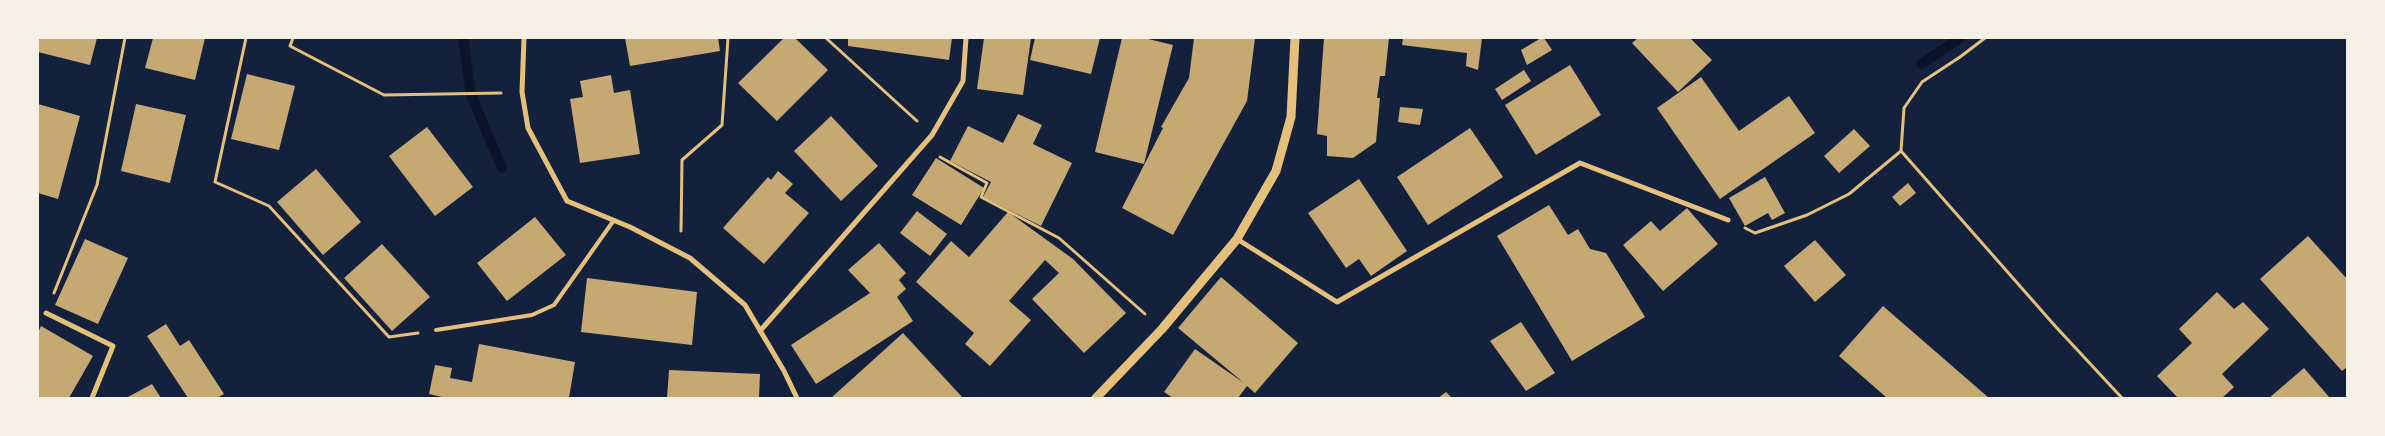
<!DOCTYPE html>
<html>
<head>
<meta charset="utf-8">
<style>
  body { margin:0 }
  #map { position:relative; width:2385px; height:436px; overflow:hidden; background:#14213d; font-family:Helvetica,sans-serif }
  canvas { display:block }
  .frame { position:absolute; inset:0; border:39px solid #f6f1e7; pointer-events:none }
</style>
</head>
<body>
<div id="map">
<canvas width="2385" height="436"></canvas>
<div class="frame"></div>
</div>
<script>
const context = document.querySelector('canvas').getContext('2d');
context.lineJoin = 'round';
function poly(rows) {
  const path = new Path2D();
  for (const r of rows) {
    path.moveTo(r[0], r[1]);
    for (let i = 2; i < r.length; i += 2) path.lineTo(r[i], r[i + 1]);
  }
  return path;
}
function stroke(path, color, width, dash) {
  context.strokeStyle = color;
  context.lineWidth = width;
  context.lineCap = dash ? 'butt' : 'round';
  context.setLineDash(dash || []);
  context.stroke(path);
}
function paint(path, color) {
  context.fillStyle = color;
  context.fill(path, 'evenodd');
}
stroke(poly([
  [463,38,471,95,502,168],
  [1921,64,1960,38]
]), '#0b132b', 10);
paint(poly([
  [38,38,97,38,90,65,38,52],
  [153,38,205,38,195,80,145,68],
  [625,38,718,38,720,51,630,66],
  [784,38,795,38,828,70,777,121,738,83],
  [848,38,952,38,949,60,848,46],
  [984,38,1031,38,1023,95,977,89],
  [1035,38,1100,38,1091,74,1030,60],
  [1122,38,1144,38,1173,45,1144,164,1095,152],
  [1194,38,1255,38,1247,101,1173,235,1122,208,1163,128,1161,127,1189,78],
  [1324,38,1389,38,1385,76,1380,76,1377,98,1380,98,1376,142,1353,158,1327,156,1327,136,1317,134],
  [1403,38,1482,38,1478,70,1466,66,1467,53,1402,45],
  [1541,38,1544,38,1552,50,1527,65,1521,50],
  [1638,38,1690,38,1712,60,1678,92,1632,43],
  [1570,65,1601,115,1536,155,1505,105],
  [1524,70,1531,81,1502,100,1495,89],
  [247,74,295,86,279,150,231,139],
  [611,75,614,93,630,90,640,154,580,163,570,99,583,97,580,81],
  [1701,77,1739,131,1789,96,1815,133,1720,199,1657,108],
  [38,104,80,116,58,199,38,193],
  [136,104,186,115,170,183,121,171],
  [1400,107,1423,109,1420,125,1398,122],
  [1018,114,1042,125,1033,144,1072,163,1041,226,983,197,991,182,950,161,968,126,1003,143],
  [831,116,878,166,841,201,794,151],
  [427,127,473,187,435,216,389,156],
  [1470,128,1503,177,1428,225,1397,177],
  [1854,129,1870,146,1839,173,1824,156],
  [936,158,984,188,961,225,912,195],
  [316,169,361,222,323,255,277,202],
  [778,171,793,184,785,193,809,213,764,264,723,228,768,177,771,180],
  [1765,177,1785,213,1772,220,1768,213,1745,226,1729,198],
  [1359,179,1407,251,1371,276,1359,259,1346,268,1308,213],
  [1908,183,1916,193,1900,206,1892,197],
  [1549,205,1568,235,1578,229,1590,249,1606,253,1645,317,1572,361,1497,236],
  [1687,208,1718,244,1663,291,1623,245,1651,221,1660,231],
  [917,211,947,234,930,256,900,233],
  [1008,212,1073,259,1126,313,1084,353,1032,299,1059,273,1045,260,1009,301,1031,320,990,366,965,344,974,333,916,282,951,241,969,257],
  [535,217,566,255,507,301,477,263],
  [2308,236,2348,280,2348,366,2342,371,2260,279],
  [85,239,128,258,98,324,55,305],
  [1815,240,1846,275,1815,302,1784,266],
  [879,243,906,273,899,280,906,289,897,297,913,321,816,384,791,345,870,293,848,270],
  [382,244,430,297,392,331,344,278],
  [1221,277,1298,343,1255,393,1247,386,1238,398,1173,398,1164,392,1195,349,1244,383,1178,328],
  [587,278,697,292,692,345,581,332],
  [2217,292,2234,309,2243,302,2269,329,2222,374,2234,387,2222,398,2178,398,2157,376,2192,343,2179,329],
  [1883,306,1989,398,1887,398,1839,356],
  [1521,322,1555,373,1526,391,1490,341],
  [166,324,180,346,189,340,224,394,217,398,188,398,147,336],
  [41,326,93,356,69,398,38,398,38,333],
  [903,333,963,398,831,398],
  [479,344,575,362,569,398,442,398,442,397,429,394,435,365,452,368,450,378,472,382],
  [2304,368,2330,398,2269,398],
  [669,370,760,374,759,398,667,398],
  [152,384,161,398,126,398],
  [1446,392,1452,398,1438,398]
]), '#c6a872');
stroke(poly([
  [246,38,215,182,269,206,389,337,418,333],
  [293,38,290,46,384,95,501,93],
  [826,38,917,121],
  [1901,151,1904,108,1922,82,1960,57,1985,38],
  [940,157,987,183,981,197,1059,238,1145,314],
  [1745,228,1755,233,1807,215,1849,194,1901,151,2056,327,2122,398],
  [681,231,682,160,722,125,728,38],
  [54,293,97,185,125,38]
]), '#e5c07b', 3);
stroke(poly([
  [436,330,532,315,554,305,614,220]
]), '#e5c07b', 4);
stroke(poly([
  [524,38,522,92,528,128,567,201,630,227,690,258,745,305,784,371,797,398],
  [1237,239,1337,302,1580,163,1728,220],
  [46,313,113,346,92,398],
  [760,331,932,135,963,81,966,38]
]), '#e5c07b', 5);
stroke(poly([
  [1096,398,1162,329,1237,239,1276,171,1291,117,1295,38]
]), '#e5c07b', 9);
</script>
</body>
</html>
